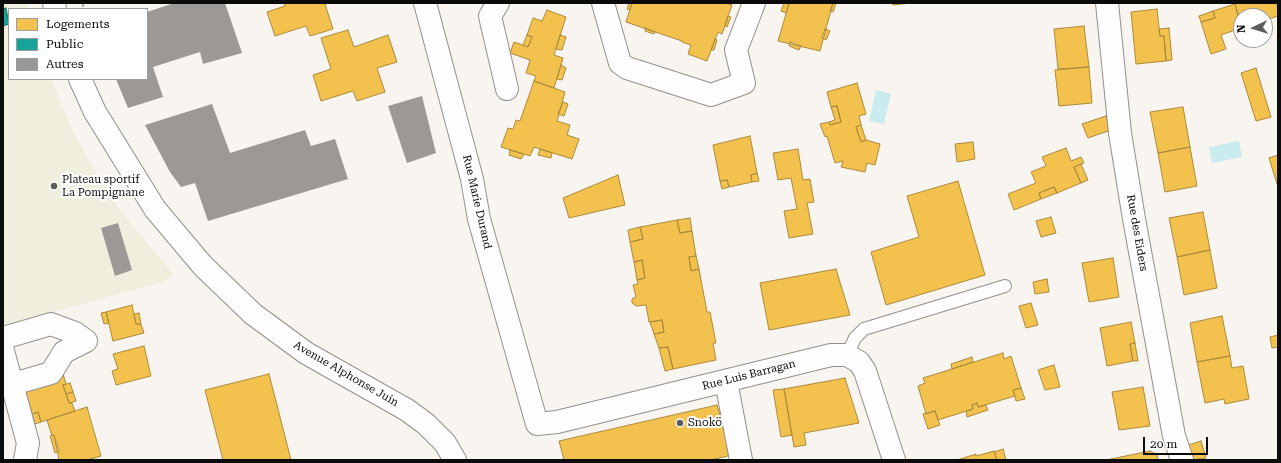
<!DOCTYPE html>
<html>
<head>
<meta charset="utf-8">
<style>
  body { margin:0 }
  #map { position:relative; width:1281px; height:463px; overflow:hidden; background:#f8f4f0; font-family:"Roboto Serif",serif }
  canvas { display:block }
  .frame { position:absolute; inset:0; border:4px solid #0b0b0b; pointer-events:none }
  .legend { position:absolute; left:8px; top:8px; width:140px; height:72px; box-sizing:border-box; background:#fff; border:1px solid #9d9d9d; margin:0; padding:5px 7px; list-style:none; font-size:12px; color:#0b0b0b }
  .legend li { display:flex; align-items:center; gap:8px; height:20px }
  .legend b { width:20px; border:1px solid #9d9d9d }
  .north { position:absolute; left:1233px; top:8px; width:40px; height:40px; box-sizing:border-box; background:#fff; border:1px solid #9d9d9d; border-radius:50%; rotate:266deg; font-size:11px; font-weight:700; line-height:16px; text-align:center; color:#0b0b0b }
  .north::after { content:''; display:block; margin:auto; width:14px; height:18px; background:#5e5d5b; clip-path:polygon(50% 0,100% 100%,50% 72%,0 100%) }
  .scale { position:absolute; left:1143px; top:437px; width:65px; height:18px; box-sizing:border-box; border:2px solid #0b0b0b; border-top:0; padding-left:5px; font-size:12px; line-height:14px; white-space:nowrap; color:#0b0b0b; -webkit-text-stroke:3px #fff; paint-order:stroke }
</style>
</head>
<body>
<div id="map">
<canvas width="1281" height="463"></canvas>
<div class="frame"></div>
<ul class="legend">
<li><b style="height:11px;background:#f2c14e"></b>Logements</li>
<li><b style="height:11px;background:#17a398"></b>Public</li>
<li><b style="height:11px;background:#9b9896"></b>Autres</li>
</ul>
<div class="north">N</div>
<div class="scale">20 m</div>
</div>
<script>
const context = document.querySelector('canvas').getContext('2d');
context.lineJoin = 'round';
function paint(path, color) {
  context.fillStyle = color;
  context.fill(path, 'evenodd');
}
function poly(rows) {
  const path = new Path2D();
  for (const r of rows) {
    path.moveTo(r[0], r[1]);
    for (let i = 2; i < r.length; i += 2) path.lineTo(r[i], r[i + 1]);
  }
  return path;
}
function stroke(path, color, width, dash) {
  context.strokeStyle = color;
  context.lineWidth = width;
  context.lineCap = dash ? 'butt' : 'round';
  context.setLineDash(dash || []);
  context.stroke(path);
}
function write(font, color, halo, rows, align = 'center') {
  context.font = font + ' "Roboto Serif",serif';
  context.lineWidth = 4;
  context.setLineDash([]);
  context.textBaseline = 'middle';
  context.strokeStyle = halo;
  context.fillStyle = color;
  for (const [text, x, y, turn = 0] of rows) {
    context.save();
    context.translate(x, y);
    context.rotate((+turn || 0) * Math.PI / 180);
    context.textAlign = isNaN(turn) ? turn : align;
    if (halo) context.strokeText(text, 0, 0);
    context.fillText(text, 0, 0);
    context.restore();
  }
}
paint(poly([
  [3,3,26,3,28,9,9,9,9,79,51,79,73,131,91,164,119,209,174,275,162,282,3,326]
]), '#f0eedc');
paint(poly([
  [876,90,891,94,884,124,869,121],
  [1239,141,1242,157,1212,163,1209,147]
]), '#caecee');
const homes = poly([
  [284,3,328,3,325,4,333,29,310,36,306,26,275,36,267,12,285,6,284,3],
  [629,3,632,3,630,10,627,9,629,3],
  [632,3,725,3,732,5,722,34,718,32,707,61,688,54,691,45,682,42,682,41,626,22,632,3],
  [784,3,789,4,786,13,781,11,784,3],
  [785,3,833,3,820,51,778,41,789,4,785,3],
  [833,3,836,3,833,12,830,11,833,3],
  [893,3,911,3,893,5,893,3],
  [1237,3,1277,3,1278,16,1265,20,1265,16,1241,16,1241,23,1235,4,1237,3],
  [1235,4,1241,28,1221,35,1226,49,1211,54,1201,22,1215,18,1213,11,1235,4],
  [1157,9,1160,36,1164,36,1166,61,1136,64,1131,12,1157,9],
  [547,10,566,17,554,55,563,58,554,88,534,81,536,76,526,73,530,60,510,53,514,42,528,47,532,37,527,35,533,18,542,21,547,10],
  [1213,11,1215,18,1201,22,1199,16,1213,11],
  [728,16,731,17,727,27,725,26,728,16],
  [1084,26,1089,67,1058,69,1054,29,1084,26],
  [645,28,655,32,654,34,645,31,645,28],
  [1169,28,1172,60,1166,61,1164,36,1160,36,1159,29,1169,28],
  [825,29,830,31,826,40,822,38,825,29],
  [348,30,354,47,388,35,397,62,377,68,385,92,357,101,353,91,321,101,313,75,331,69,321,38,348,30],
  [527,35,532,37,528,47,523,45,527,35],
  [560,35,566,37,562,50,556,49,560,35],
  [715,39,717,40,714,50,711,50,715,39],
  [790,42,801,46,799,50,789,46,790,42],
  [561,65,566,68,562,80,557,79,561,65],
  [1089,67,1092,103,1059,106,1055,70,1089,67],
  [1256,68,1271,117,1256,121,1241,73,1256,68],
  [534,81,565,92,557,121,570,125,567,135,579,139,572,159,534,147,530,156,501,147,508,128,513,129,516,120,520,121,534,81],
  [857,83,866,114,859,116,861,125,856,127,861,142,866,140,880,144,875,165,867,163,865,172,841,167,843,161,835,163,827,136,825,137,820,124,829,122,830,125,841,122,837,106,831,107,827,92,857,83],
  [563,102,568,104,564,116,558,114,563,102],
  [837,106,841,122,830,125,829,122,835,120,831,107,837,106],
  [1183,107,1190,147,1158,153,1150,112,1183,107],
  [1106,116,1111,130,1088,138,1082,124,1106,116],
  [861,125,866,140,861,142,856,127,861,125],
  [750,136,757,173,751,175,752,182,729,187,727,180,720,181,713,145,750,136],
  [973,142,975,159,957,162,955,144,973,142],
  [1190,147,1197,186,1165,192,1158,153,1190,147],
  [1066,148,1071,161,1081,157,1084,163,1074,167,1081,183,1057,193,1054,187,1039,193,1041,199,1014,210,1008,194,1036,183,1031,172,1046,166,1042,157,1066,148],
  [540,149,552,153,551,158,538,155,540,149],
  [798,149,803,180,810,179,814,202,807,203,813,234,789,238,784,211,797,209,791,178,778,180,773,153,798,149],
  [510,150,524,154,521,159,509,155,510,150],
  [1278,155,1278,184,1277,184,1269,158,1278,155],
  [1081,164,1088,180,1081,183,1074,167,1081,164],
  [757,173,759,181,752,182,751,175,757,173],
  [618,175,625,205,569,218,563,198,618,175],
  [727,180,729,187,722,189,720,181,727,180],
  [958,181,985,275,886,305,871,252,919,237,907,196,958,181],
  [1054,187,1057,193,1041,199,1039,193,1054,187],
  [1203,212,1210,250,1177,257,1169,218,1203,212],
  [1051,217,1056,233,1041,237,1036,221,1051,217],
  [690,218,692,231,680,233,677,220,690,218],
  [677,220,680,233,692,231,696,256,689,257,691,271,699,269,707,312,710,312,716,343,713,343,716,360,673,369,668,347,659,348,654,334,664,332,662,320,649,322,646,305,636,306,632,303,632,299,636,297,633,285,638,284,637,280,645,278,642,260,634,262,630,242,643,239,640,227,677,220],
  [640,227,643,239,630,242,628,230,640,227],
  [1210,250,1217,288,1184,295,1177,257,1210,250],
  [696,256,699,269,691,271,689,257,696,256],
  [1113,258,1119,297,1089,302,1082,263,1113,258],
  [642,260,645,278,637,280,634,262,642,260],
  [836,269,850,315,769,330,760,283,836,269],
  [1047,279,1049,292,1035,294,1033,282,1047,279],
  [1031,303,1038,325,1026,328,1019,306,1031,303],
  [132,305,136,324,141,324,144,333,113,341,106,312,132,305],
  [106,312,109,323,104,324,101,313,106,312],
  [139,313,141,324,136,324,134,314,139,313],
  [1222,316,1230,356,1197,362,1190,323,1222,316],
  [662,320,664,332,654,334,650,322,662,320],
  [1131,322,1135,343,1130,344,1133,361,1107,366,1100,328,1131,322],
  [1278,335,1278,347,1272,348,1270,337,1278,335],
  [1135,343,1138,361,1133,361,1130,344,1135,343],
  [144,346,151,376,116,385,112,371,118,369,113,354,144,346],
  [668,347,673,369,665,371,659,348,668,347],
  [1003,353,1004,359,1011,356,1021,388,1013,390,1015,396,978,407,977,403,972,405,973,409,938,420,935,411,926,414,918,386,925,383,923,378,1003,353],
  [1230,356,1232,368,1243,366,1249,399,1225,404,1224,399,1205,403,1197,362,1230,356],
  [972,357,973,362,952,369,951,364,972,357],
  [1054,365,1060,387,1045,390,1038,370,1054,365],
  [63,374,66,384,63,385,69,403,72,403,75,411,41,422,38,412,32,414,24,387,63,374],
  [269,374,291,460,223,460,205,390,269,374],
  [845,378,859,423,804,433,806,445,794,447,784,389,845,378],
  [70,383,73,392,66,394,63,385,70,383],
  [1143,387,1150,426,1119,430,1112,392,1143,387],
  [1021,388,1025,399,1016,401,1013,390,1021,388],
  [784,389,792,435,781,437,773,390,784,389],
  [73,392,76,401,69,403,66,394,73,392],
  [977,403,978,407,986,405,988,410,967,417,966,411,973,409,972,405,977,403],
  [717,405,732,455,711,460,564,460,559,441,717,405],
  [87,407,101,456,87,460,59,460,54,435,52,436,47,420,87,407],
  [935,411,940,425,928,429,923,414,935,411],
  [38,412,41,422,35,424,32,414,38,412],
  [54,435,59,451,55,453,50,436,54,435],
  [1201,441,1206,458,1193,460,1188,445,1201,441],
  [1003,449,1006,460,997,460,994,452,1003,449],
  [994,451,997,460,957,460,976,454,976,456,994,451],
  [1150,451,1157,455,1158,460,1106,460,1150,451]
]);
paint(homes, '#f2c14e');
stroke(homes, '#ad8a3a', 1);
const public = poly([
  [6,8,9,24,3,26,3,9,6,8]
]);
paint(public, '#17a398');
stroke(public, '#13756e', 1);
paint(poly([
  [174,3,225,3,242,53,203,64,200,52,153,67,163,97,128,108,116,79,147,79,147,12],
  [422,96,436,153,407,163,388,106],
  [212,104,230,153,305,130,311,146,335,139,348,179,208,221,195,183,181,187,170,172,145,125],
  [118,223,132,270,115,276,101,228]
]), '#9b9896');
const lane = poly([
  [847,355,855,338,864,329,1005,286]
]);
const street = poly([
  [54,3,55,9],
  [425,3,472,179,479,219,537,424,557,422,831,355,847,355,859,362,865,371,894,460],
  [498,3,490,16,507,89],
  [603,3,620,63,627,68,711,95,744,83,736,50,754,3],
  [1107,3,1120,133,1134,219,1174,436,1182,460],
  [80,79,95,112,155,209,203,266,253,314,306,353,407,410,426,424,445,443,455,460],
  [3,338,51,324,75,333,86,341,64,352,51,373,13,384],
  [3,351,28,443,25,460],
  [726,381,741,460]
]);
stroke(lane, '#92908e', 14);
stroke(street, '#92908e', 24);
stroke(poly([
  [83,3,83,9]
]), '#b7b6b5', 2.5, [4, 2]);
stroke(lane, '#fefdfd', 12);
stroke(street, '#fefdfd', 22);
for (const [x, y, r, color] of [
  [54,186,4,"#5e5d5b"],
  [680,423,4,"#5e5d5b"]
]) {
  const dot = new Path2D();
  dot.arc(x, y, r, 0, 2 * Math.PI);
  context.fillStyle = color;
  context.fill(dot);
  stroke(dot, '#fff', 1.5);
}
write('11px', '#0b0b0b', '#fff', [
  ["Plateau sportif",62,180],
  ["La Pompignane",62,193],
  ["Snokö",688,423]
], 'left');
write('11px', '#0b0b0b', '#fff', [
  ["Rue Marie Durand",477,202,77],
  ["Rue des Eiders",1137,233,80],
  ["Avenue Alphonse Juin",346,374,30],
  ["Rue Luis Barragan",749,375,-14]
]);
</script>
</body>
</html>
